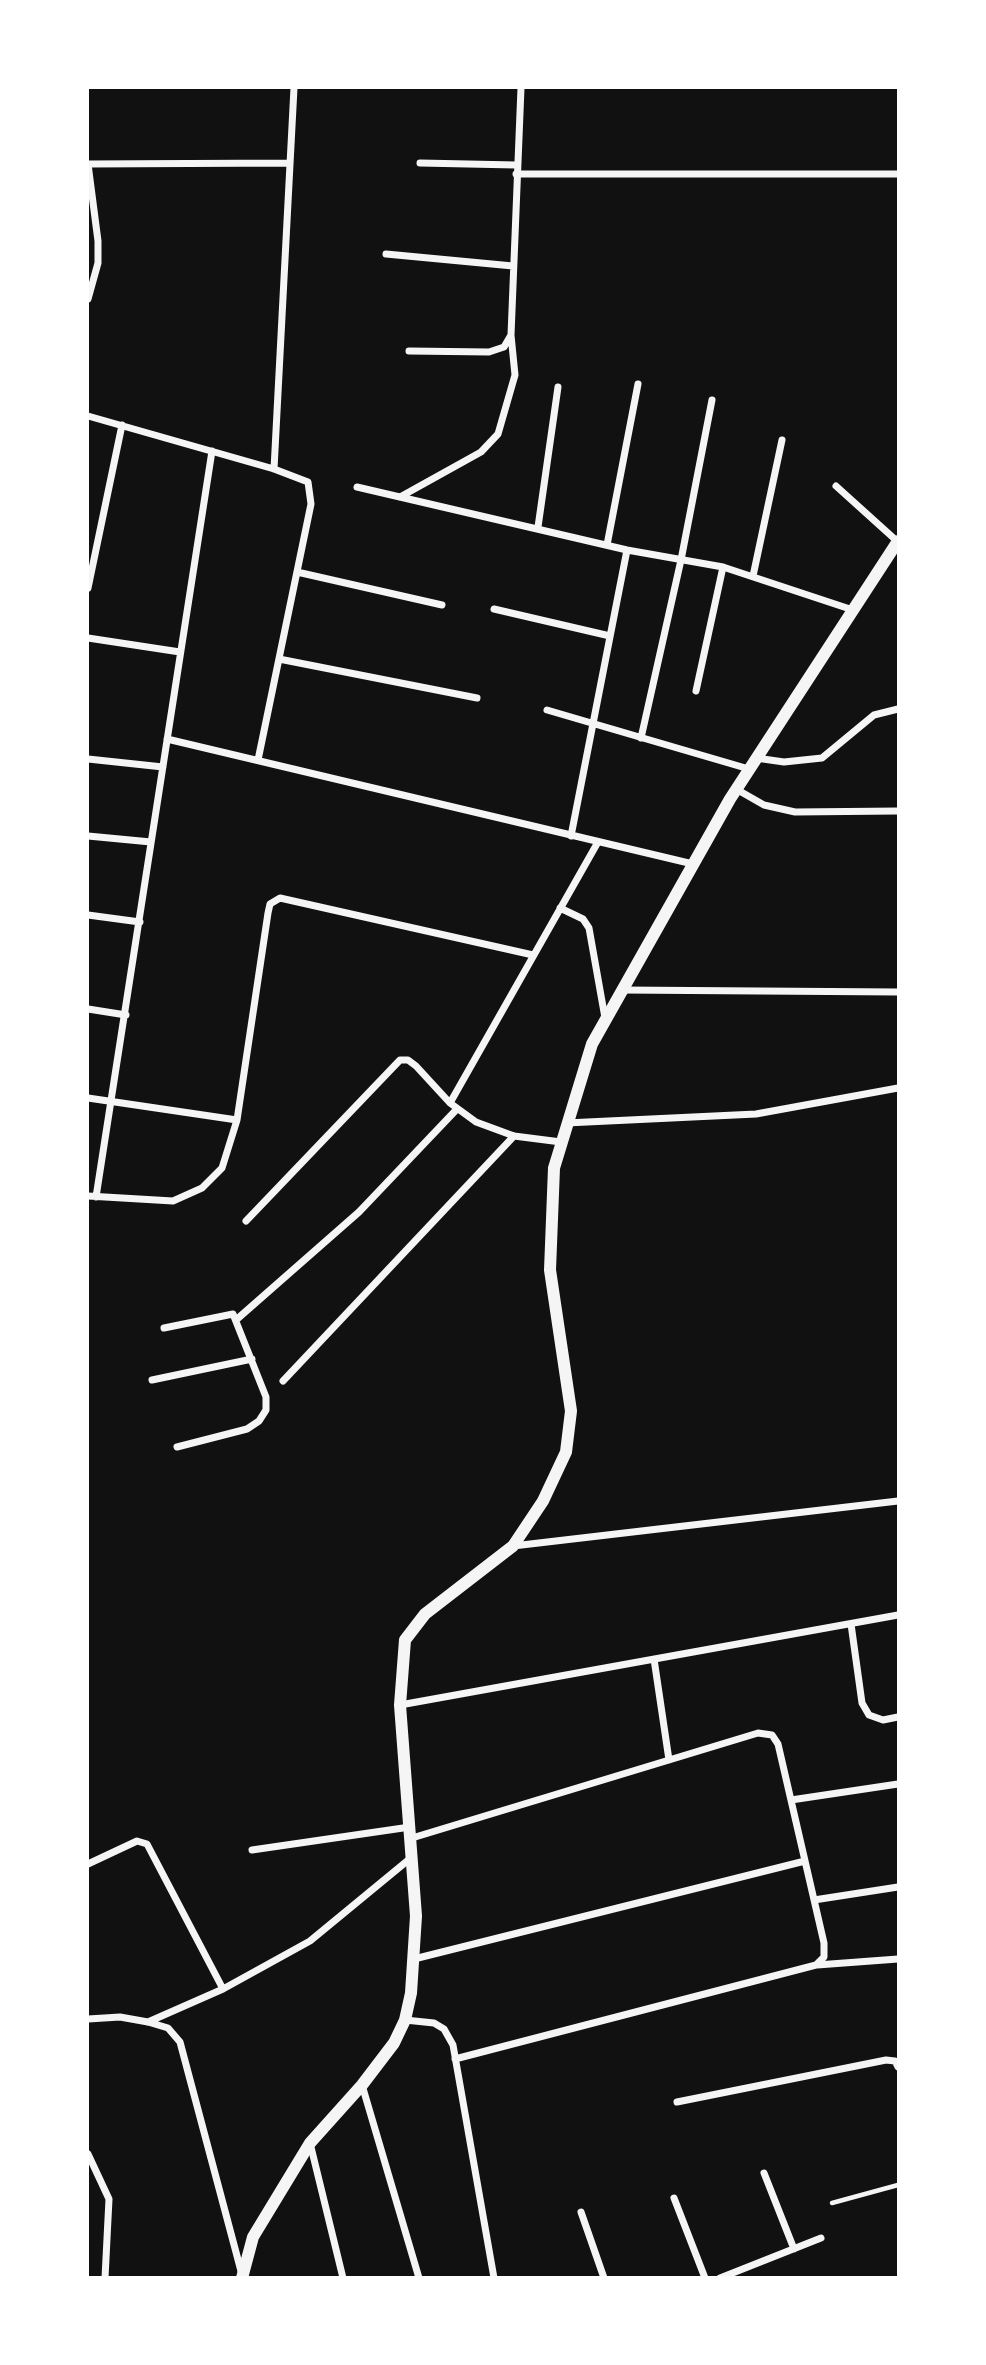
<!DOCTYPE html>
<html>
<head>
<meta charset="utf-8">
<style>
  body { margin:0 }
  #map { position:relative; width:986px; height:2365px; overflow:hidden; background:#111; font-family:"Playfair Display",serif }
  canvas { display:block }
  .frame { position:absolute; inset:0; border:89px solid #fff; pointer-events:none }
</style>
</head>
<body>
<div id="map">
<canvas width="986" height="2365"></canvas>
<div class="frame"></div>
</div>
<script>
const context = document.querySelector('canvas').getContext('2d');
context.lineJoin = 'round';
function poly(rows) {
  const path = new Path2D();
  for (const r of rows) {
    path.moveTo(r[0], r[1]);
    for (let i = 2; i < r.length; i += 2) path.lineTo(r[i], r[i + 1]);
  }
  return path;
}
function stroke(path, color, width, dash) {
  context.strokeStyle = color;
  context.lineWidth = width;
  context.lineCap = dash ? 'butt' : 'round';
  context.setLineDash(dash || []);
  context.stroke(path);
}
stroke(poly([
  [832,2203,898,2185]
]), '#f5f5f5', 4.5);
stroke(poly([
  [420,163,516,165],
  [88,164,290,163],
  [88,164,98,241,98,263,88,299],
  [516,174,898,174],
  [386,254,513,266],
  [409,351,489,352,504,347,511,335,521,88],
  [88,416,274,469,308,482,311,504,258,760],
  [274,469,294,88],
  [836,486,898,542],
  [357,487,627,550,723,567,853,610],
  [400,497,481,452,498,434,515,375,511,335],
  [538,527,558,387],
  [607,545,638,384],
  [297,572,442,605],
  [753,576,782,440],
  [88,588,122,425],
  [494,609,610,636],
  [88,638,180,652],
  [279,659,477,698],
  [696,691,723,567],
  [547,710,749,769],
  [641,738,681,560,712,400],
  [167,739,693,864],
  [756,758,784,762,822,758,874,715,898,709],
  [88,759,163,767],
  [736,789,764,805,795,812,898,811],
  [88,836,151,842],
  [571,836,627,550],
  [560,908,583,919,589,928,605,1018],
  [88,915,140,922],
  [621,990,898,992],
  [88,1009,126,1015],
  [88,1098,237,1120],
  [450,1103,598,842],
  [566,1123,756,1114,898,1088],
  [88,1196,173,1201,202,1188,222,1168,237,1120,268,913,270,904,280,898,533,955],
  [96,1197,212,451],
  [246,1221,400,1060,408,1060,416,1066,450,1103,476,1122,514,1136,561,1142],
  [236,1320,359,1212,457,1109],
  [164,1328,233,1314,266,1397,266,1410,259,1421,247,1429,177,1447],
  [152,1380,252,1359],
  [283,1381,514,1136],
  [513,1546,898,1501],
  [851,1624,862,1703,869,1715,883,1720,898,1717],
  [654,1659,669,1760],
  [400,1705,898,1615],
  [791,1800,898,1784],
  [412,1838,758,1733,772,1735,778,1744,824,1943,824,1957,816,1965,455,2059],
  [252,1850,410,1827],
  [88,1864,137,1841,147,1844,223,1989],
  [814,1900,898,1887],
  [414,1959,805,1861],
  [817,1965,898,1959],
  [88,2019,120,2017,148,2022,168,2028,180,2042,241,2271],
  [405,2020,434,2023,444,2029,453,2045,494,2278],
  [148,2022,223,1989,310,1941,412,1857],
  [362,2085,419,2278],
  [677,2102,886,2060,895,2061,898,2067],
  [310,2143,343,2278],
  [88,2154,109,2199,105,2278],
  [764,2173,794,2249],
  [674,2198,705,2278],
  [581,2212,604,2278],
  [720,2278,821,2238]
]), '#f5f5f5', 7);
stroke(poly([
  [242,2278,253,2237,310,2143,362,2085,394,2043,405,2020,411,1993,416,1916,400,1705,405,1640,425,1614,513,1546,543,1501,566,1452,571,1411,550,1270,554,1168,592,1044,730,799,898,541]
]), '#f5f5f5', 12);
</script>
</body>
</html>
